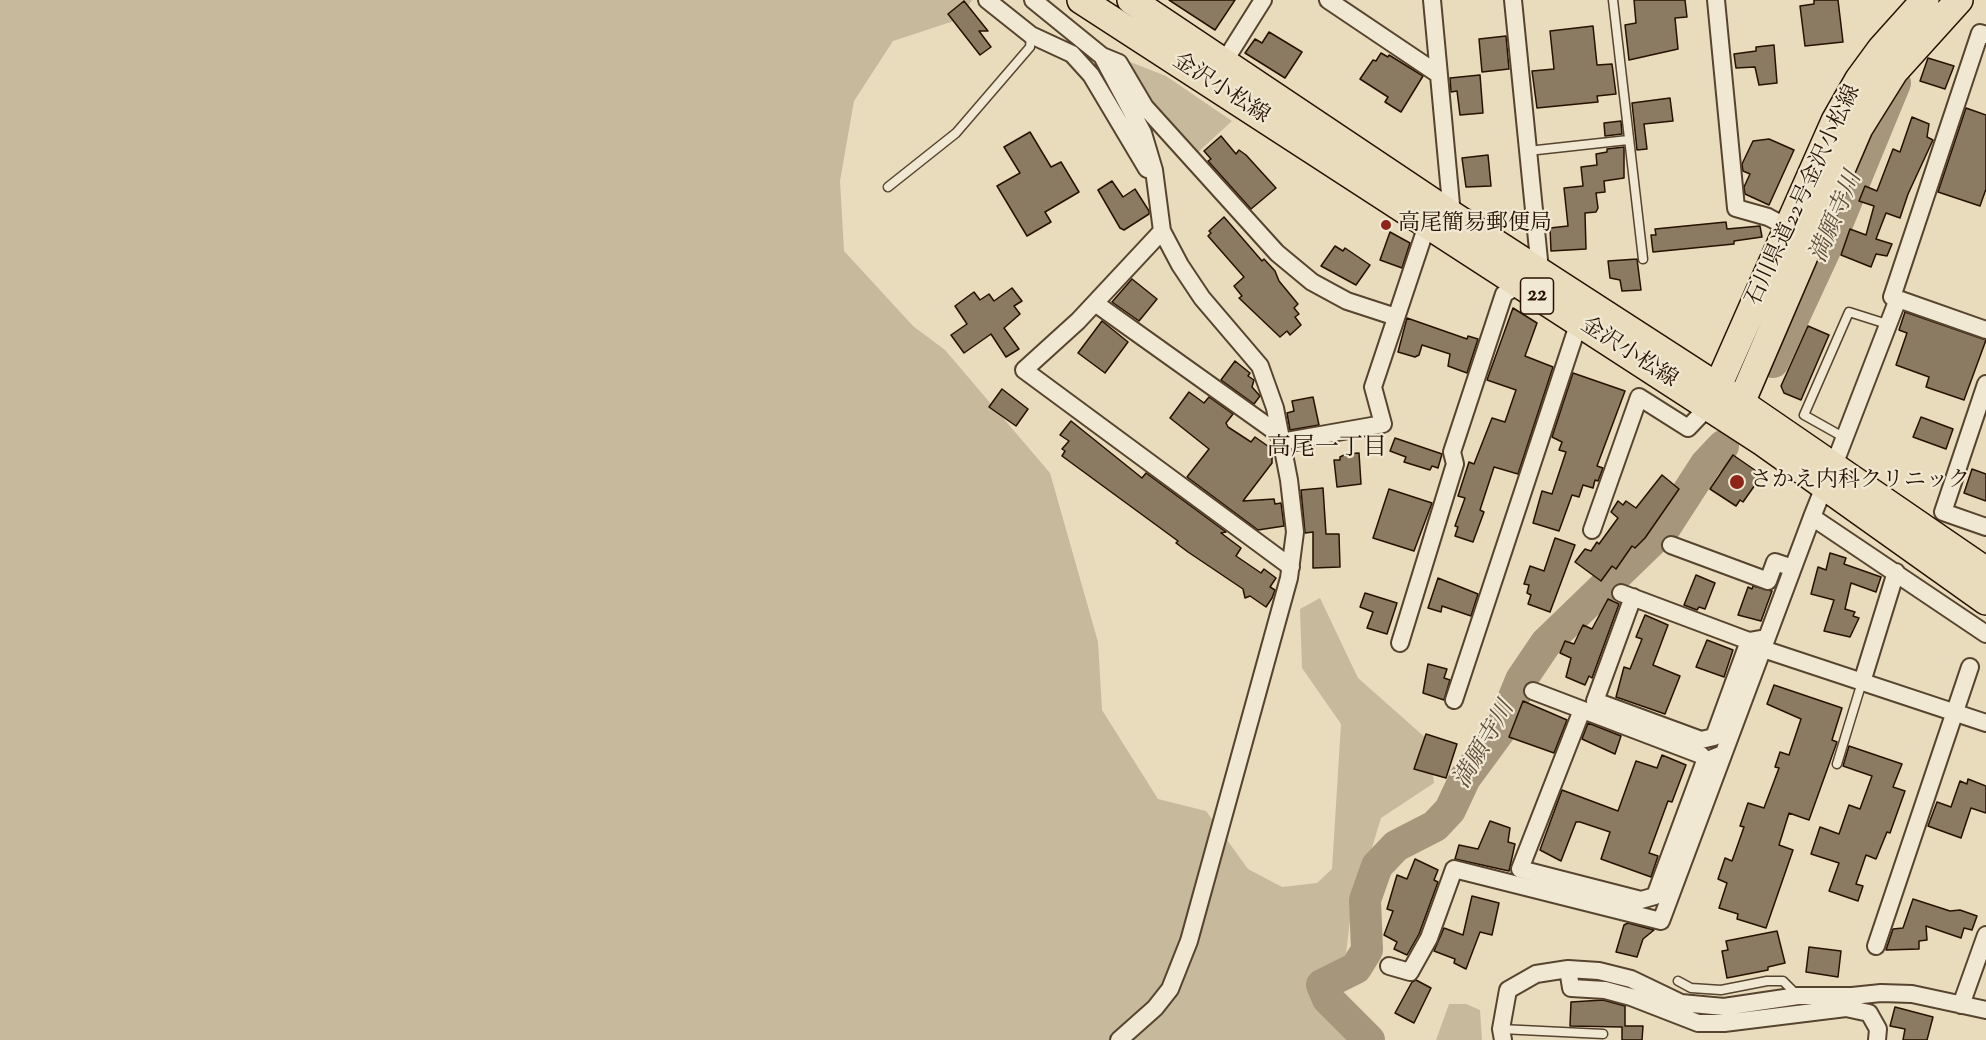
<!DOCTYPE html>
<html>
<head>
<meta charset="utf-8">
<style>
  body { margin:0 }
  canvas { display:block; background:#e8dcbc }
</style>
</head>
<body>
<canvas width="1986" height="1040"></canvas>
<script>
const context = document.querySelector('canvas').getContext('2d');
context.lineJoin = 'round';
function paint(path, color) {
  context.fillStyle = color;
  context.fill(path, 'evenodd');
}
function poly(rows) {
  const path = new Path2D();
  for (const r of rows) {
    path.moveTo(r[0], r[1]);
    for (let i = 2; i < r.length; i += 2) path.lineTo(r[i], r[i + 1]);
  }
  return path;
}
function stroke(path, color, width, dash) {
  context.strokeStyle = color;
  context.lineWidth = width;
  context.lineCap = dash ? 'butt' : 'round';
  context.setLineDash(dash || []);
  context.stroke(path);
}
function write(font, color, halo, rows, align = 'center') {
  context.font = font + ' "Sorts Mill Goudy","Noto Serif JP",serif';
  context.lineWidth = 4.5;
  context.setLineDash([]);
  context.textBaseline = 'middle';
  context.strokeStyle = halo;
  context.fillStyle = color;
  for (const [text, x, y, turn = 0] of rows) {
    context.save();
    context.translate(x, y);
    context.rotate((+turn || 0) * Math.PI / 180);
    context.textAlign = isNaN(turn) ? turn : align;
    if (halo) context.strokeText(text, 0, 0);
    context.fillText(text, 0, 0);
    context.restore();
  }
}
paint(poly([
  [0,0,972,0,960,19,893,41,854,101,840,181,844,251,913,326,945,350,1050,473,1098,642,1102,710,1158,799,1206,811,1248,869,1282,887,1317,883,1332,869,1341,724,1302,668,1300,609,1320,598,1358,678,1428,740,1434,783,1381,818,1350,920,1346,954,1311,999,1357,1040,0,1040],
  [1125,60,1166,76,1232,121,1195,155,1146,98],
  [1449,1004,1466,1004,1480,1010,1482,1040,1436,1040]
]), '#c7b99c');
stroke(poly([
  [1773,362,1837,224,1895,83],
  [1369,1040,1328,999,1322,985,1356,968,1367,950,1365,900,1377,866,1396,846,1435,826,1450,810,1465,778,1501,729,1521,680,1546,643,1664,529,1706,464,1723,446]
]), '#a6977c', 32);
const building = poly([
  [1169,0,1235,0,1215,30,1169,0],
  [1634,0,1685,0,1687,17,1675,18,1678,49,1629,60,1625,25,1636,23,1634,0],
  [1814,0,1838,0,1843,42,1805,46,1800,6,1814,4,1814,0],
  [964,1,988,31,979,31,991,47,980,55,948,14,964,1],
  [1593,26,1597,65,1612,64,1616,94,1597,96,1598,102,1537,108,1532,71,1554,69,1550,31,1593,26],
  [1269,32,1302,52,1285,78,1245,53,1255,39,1262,43,1269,32],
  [1506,36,1509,69,1482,72,1479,39,1506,36],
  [1774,45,1777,83,1759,85,1755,67,1736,68,1734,54,1756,51,1756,47,1774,45],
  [1381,53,1388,57,1389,55,1423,76,1401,112,1385,102,1388,97,1360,79,1373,60,1376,61,1381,53],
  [1928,58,1954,66,1945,89,1920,81,1928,58],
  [1480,75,1483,113,1460,115,1457,91,1451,92,1450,78,1480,75],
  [1670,98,1673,121,1644,124,1647,149,1637,150,1632,103,1670,98],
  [1966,108,1986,115,1986,189,1980,206,1938,192,1966,108],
  [1912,117,1929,124,1927,137,1933,140,1908,194,1900,218,1886,213,1876,239,1892,244,1887,256,1876,254,1871,267,1841,255,1850,229,1866,235,1874,206,1859,201,1865,186,1877,191,1893,149,1900,152,1912,117],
  [1621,121,1622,134,1605,136,1604,123,1621,121],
  [1030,132,1051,167,1061,162,1079,192,1045,212,1051,222,1027,236,997,186,1020,173,1004,147,1030,132],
  [1221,136,1236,154,1239,150,1246,155,1276,188,1251,209,1208,161,1211,159,1204,151,1221,136],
  [1769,139,1794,150,1769,205,1745,194,1744,187,1750,174,1743,171,1742,164,1753,141,1769,139],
  [1624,147,1624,178,1604,181,1605,192,1596,193,1598,208,1596,212,1585,213,1586,249,1551,251,1550,228,1568,226,1564,188,1583,186,1581,167,1597,165,1596,154,1607,152,1607,149,1624,147],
  [1488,155,1491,186,1466,187,1462,158,1488,155],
  [1112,181,1123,197,1135,189,1149,211,1149,214,1124,230,1120,228,1098,190,1112,181],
  [1224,217,1262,261,1264,259,1275,271,1279,281,1298,304,1294,308,1299,314,1295,317,1301,325,1290,335,1287,331,1280,337,1239,298,1242,296,1234,286,1244,277,1208,236,1211,233,1209,231,1224,217],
  [1726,222,1727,229,1760,226,1762,237,1734,241,1734,244,1653,252,1651,235,1656,235,1655,229,1726,222],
  [1390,232,1410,243,1402,268,1380,260,1390,232],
  [1335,246,1343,251,1345,248,1370,265,1356,285,1321,266,1335,246],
  [1637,259,1641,290,1622,291,1620,280,1610,278,1608,261,1637,259],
  [1132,279,1157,299,1139,321,1112,302,1132,279],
  [1012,288,1022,301,1014,306,1020,314,1004,328,1019,349,1006,357,991,334,964,353,951,335,967,324,955,306,974,292,980,300,989,294,994,301,1012,288],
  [1513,308,1537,323,1525,356,1553,367,1518,474,1494,467,1480,510,1484,512,1473,542,1455,536,1458,527,1455,526,1465,498,1458,496,1469,462,1474,464,1492,418,1505,422,1516,390,1487,380,1513,308],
  [1905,312,1986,340,1964,400,1926,387,1929,377,1896,365,1907,333,1899,330,1905,312],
  [1407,318,1467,339,1468,336,1478,339,1467,373,1448,366,1450,354,1422,345,1419,355,1415,357,1398,352,1407,318],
  [1102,321,1128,342,1105,373,1078,353,1102,321],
  [1808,326,1829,335,1801,400,1784,393,1781,386,1808,326],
  [1235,361,1250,373,1248,376,1254,380,1252,387,1260,396,1254,404,1221,380,1235,361],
  [1573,373,1625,391,1597,466,1603,468,1598,481,1595,480,1593,488,1583,485,1579,497,1572,495,1559,531,1533,523,1542,491,1552,494,1566,452,1559,450,1562,442,1552,437,1573,373],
  [1002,389,1028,409,1016,426,989,407,1002,389],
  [1189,392,1204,403,1209,397,1233,414,1226,423,1228,427,1251,442,1255,437,1272,449,1272,463,1243,501,1274,499,1275,504,1281,503,1284,526,1258,530,1187,477,1209,449,1170,418,1189,392],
  [1313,397,1319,425,1290,430,1287,413,1294,411,1292,401,1313,397],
  [1921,417,1953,429,1946,449,1913,437,1921,417],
  [1071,421,1142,478,1146,473,1226,532,1221,533,1241,548,1236,556,1261,573,1264,569,1276,578,1270,587,1275,590,1272,598,1266,607,1250,596,1245,598,1243,589,1188,552,1176,543,1178,541,1062,456,1065,451,1062,449,1069,441,1060,435,1071,421],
  [1395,438,1442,454,1438,468,1432,466,1430,470,1404,462,1406,457,1390,451,1395,438],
  [1359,453,1361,484,1337,487,1334,460,1340,460,1340,457,1346,454,1359,453],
  [1733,455,1762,475,1743,502,1740,500,1736,506,1710,489,1733,455],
  [1972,469,1986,474,1986,501,1964,493,1972,469],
  [1662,475,1679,489,1645,538,1635,548,1632,546,1616,569,1612,566,1601,581,1575,562,1585,549,1591,551,1597,542,1599,544,1618,518,1611,512,1618,501,1623,505,1626,501,1636,508,1662,475],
  [1323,488,1326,534,1339,534,1340,567,1313,568,1313,532,1305,533,1301,490,1323,488],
  [1389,489,1432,503,1414,551,1373,538,1389,489],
  [1555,538,1575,545,1550,612,1528,604,1531,595,1527,593,1529,585,1524,584,1530,566,1544,571,1555,538],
  [1830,553,1846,558,1844,564,1881,577,1876,592,1851,583,1845,609,1855,612,1853,616,1859,618,1850,637,1824,631,1834,600,1811,594,1818,567,1826,570,1830,553],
  [1696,575,1715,583,1705,609,1699,607,1697,610,1684,605,1696,575],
  [1438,578,1478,594,1471,616,1442,606,1441,612,1428,608,1438,578],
  [1753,586,1772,591,1761,621,1738,615,1748,587,1752,589,1753,586],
  [1365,593,1397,603,1387,634,1367,628,1373,612,1360,607,1365,593],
  [1608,599,1619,604,1592,678,1589,676,1585,685,1566,677,1571,658,1560,653,1565,641,1574,644,1583,625,1592,629,1608,599],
  [1645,615,1668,625,1653,665,1680,676,1665,714,1616,697,1624,667,1630,669,1642,639,1636,637,1645,615],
  [1707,640,1733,650,1724,677,1696,667,1707,640],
  [1428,664,1447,669,1444,678,1450,680,1444,700,1423,693,1428,664],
  [1774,685,1842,708,1832,740,1837,742,1809,820,1789,813,1779,845,1793,850,1766,928,1737,919,1738,914,1719,908,1727,883,1718,879,1725,858,1732,861,1744,827,1740,826,1748,803,1764,808,1779,768,1775,767,1780,752,1789,755,1801,719,1767,704,1774,685],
  [1523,701,1567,720,1554,753,1509,737,1523,701],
  [1588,723,1621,736,1615,754,1582,739,1588,723],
  [1426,734,1457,744,1446,778,1414,769,1426,734],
  [1849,746,1902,764,1893,787,1905,791,1890,833,1887,832,1876,859,1866,855,1856,884,1863,886,1858,901,1829,891,1839,863,1811,854,1820,827,1839,834,1849,805,1860,809,1872,776,1843,766,1849,746],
  [1662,755,1686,765,1672,802,1668,801,1649,853,1658,856,1651,877,1601,859,1610,832,1580,822,1576,822,1561,861,1540,850,1562,790,1618,811,1636,761,1657,768,1662,755],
  [1968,779,1986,786,1986,813,1971,808,1961,838,1928,826,1937,802,1951,807,1960,781,1967,784,1968,779],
  [1490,821,1510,828,1508,842,1515,844,1509,871,1455,859,1459,845,1478,849,1490,821],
  [1415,859,1438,870,1434,880,1438,882,1419,934,1407,955,1394,949,1397,942,1384,935,1393,911,1387,909,1397,875,1407,879,1415,859],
  [1472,896,1499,903,1492,935,1480,932,1466,969,1454,963,1455,959,1434,951,1444,928,1463,935,1472,896],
  [1913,899,1950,911,1960,910,1977,916,1972,930,1964,928,1961,938,1926,926,1927,940,1919,941,1919,949,1886,950,1893,929,1903,928,1913,899],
  [1628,923,1654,930,1643,939,1637,957,1616,952,1624,925,1628,923],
  [1777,931,1785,963,1768,967,1768,970,1727,978,1722,951,1728,950,1726,941,1777,931],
  [1809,947,1841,951,1838,977,1806,972,1809,947],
  [1416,980,1431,988,1414,1023,1395,1013,1412,982,1416,980],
  [1603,1000,1625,1006,1625,1026,1643,1026,1642,1040,1622,1040,1622,1027,1570,1026,1571,1002,1603,1000],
  [1895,1007,1933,1017,1927,1040,1903,1040,1905,1029,1890,1026,1895,1007]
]);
paint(building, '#8b7b62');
stroke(building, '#271100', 1.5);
const service = poly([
  [1613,0,1643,259],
  [1528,151,1628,140],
  [888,187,956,133,1030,47,1031,35],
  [1845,438,1804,415,1849,312,1890,325],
  [1837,764,1862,682],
  [1678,981,1691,988,1721,990,1767,981,1783,981,1798,996],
  [1501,1029,1603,1034]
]);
const minor = poly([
  [987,0,1031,35,1072,54,1091,75,1147,169],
  [1033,0,1102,56,1143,133,1154,170,1162,231,1180,265,1202,298,1260,366,1275,408,1289,480,1295,532,1289,578,1189,941,1170,989,1155,1008,1119,1040],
  [1328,0,1438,74],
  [1432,0,1452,215],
  [1513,0,1540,270],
  [1716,0,1736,208,1768,217,1787,227],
  [1102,56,1119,63,1145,107,1277,253,1312,282,1347,301,1396,317],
  [1224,62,1263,0],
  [1162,231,1078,321,1024,370,1291,567],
  [1898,299,1892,297,1980,33,1986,35],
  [1095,303,1280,435],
  [1986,384,1943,512,1986,527],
  [1281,442,1383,424,1373,387,1427,225],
  [1834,465,1898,299,1986,330],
  [1812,517,1824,487],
  [1592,530,1639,397,1688,428,1708,407],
  [1671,545,1768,581,1775,562,1793,568],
  [1621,593,1749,641,1760,639],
  [1633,597,1595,701,1701,740,1714,737,1749,641],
  [1400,643,1455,464,1452,452,1504,294,1519,285],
  [1763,649,1986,723],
  [1862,682,1896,572],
  [1533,691,1701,755,1705,761],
  [1454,700,1579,322],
  [1582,710,1520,869,1641,900,1655,896,1705,761,1723,754],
  [1876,946,1970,667],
  [1389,966,1410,972,1429,938,1454,869,1661,921,1812,517,1986,634],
  [1568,969,1571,988,1605,990,1631,997,1698,1023,1724,1023,1846,1008,1869,1013,1878,1029,1877,1040],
  [1961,1005,1986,935],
  [1503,1040,1501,1029,1508,990,1536,974,1568,969,1599,971,1631,979,1681,1003,1724,1007,1798,996,1852,996,1881,993,1912,994,1986,1010]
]);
const primary = poly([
  [1081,0,1764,443,1986,601],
  [1131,0,1452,215,1718,387,1986,571],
  [1710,404,1835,121,1859,79,1881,49,1925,0],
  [1734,419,1859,128,1894,72,1959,0]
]);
stroke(service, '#57442f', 11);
stroke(minor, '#57442f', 20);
stroke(primary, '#271100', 30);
stroke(service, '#f0e8d3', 8);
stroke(minor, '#f0e8d3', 16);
stroke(primary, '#e8dcbc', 27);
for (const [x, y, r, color] of [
  [1386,225,6,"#8f2418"],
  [1737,482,8,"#8f2418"]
]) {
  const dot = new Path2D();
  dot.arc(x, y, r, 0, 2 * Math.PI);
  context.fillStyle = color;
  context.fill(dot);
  stroke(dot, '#f0e8d3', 2);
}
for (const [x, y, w] of [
  [1537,296,33]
]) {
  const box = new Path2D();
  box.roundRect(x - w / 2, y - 18, w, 36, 4.5);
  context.fillStyle = '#f0e8d3';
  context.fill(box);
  stroke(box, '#271100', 1.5);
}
write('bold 21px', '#271100', null, [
  ["22",1537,296]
]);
write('22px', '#271100', '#f0e8d3', [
  ["金沢小松線",1220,90,33],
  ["石川県道22号金沢小松線",1805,196,-65],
  ["金沢小松線",1628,354,33]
]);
write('22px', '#271100', '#f0e8d3', [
  ["高尾簡易郵便局",1398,225],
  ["さかえ内科クリニック",1750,482]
], 'left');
write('italic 24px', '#604d38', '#f0e8d3', [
  ["満願寺川",1838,218,-67],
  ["満願寺川",1486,746,-60]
]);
write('24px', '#271100', '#f0e8d3', [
  ["高尾一丁目",1327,450]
]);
</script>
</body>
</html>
